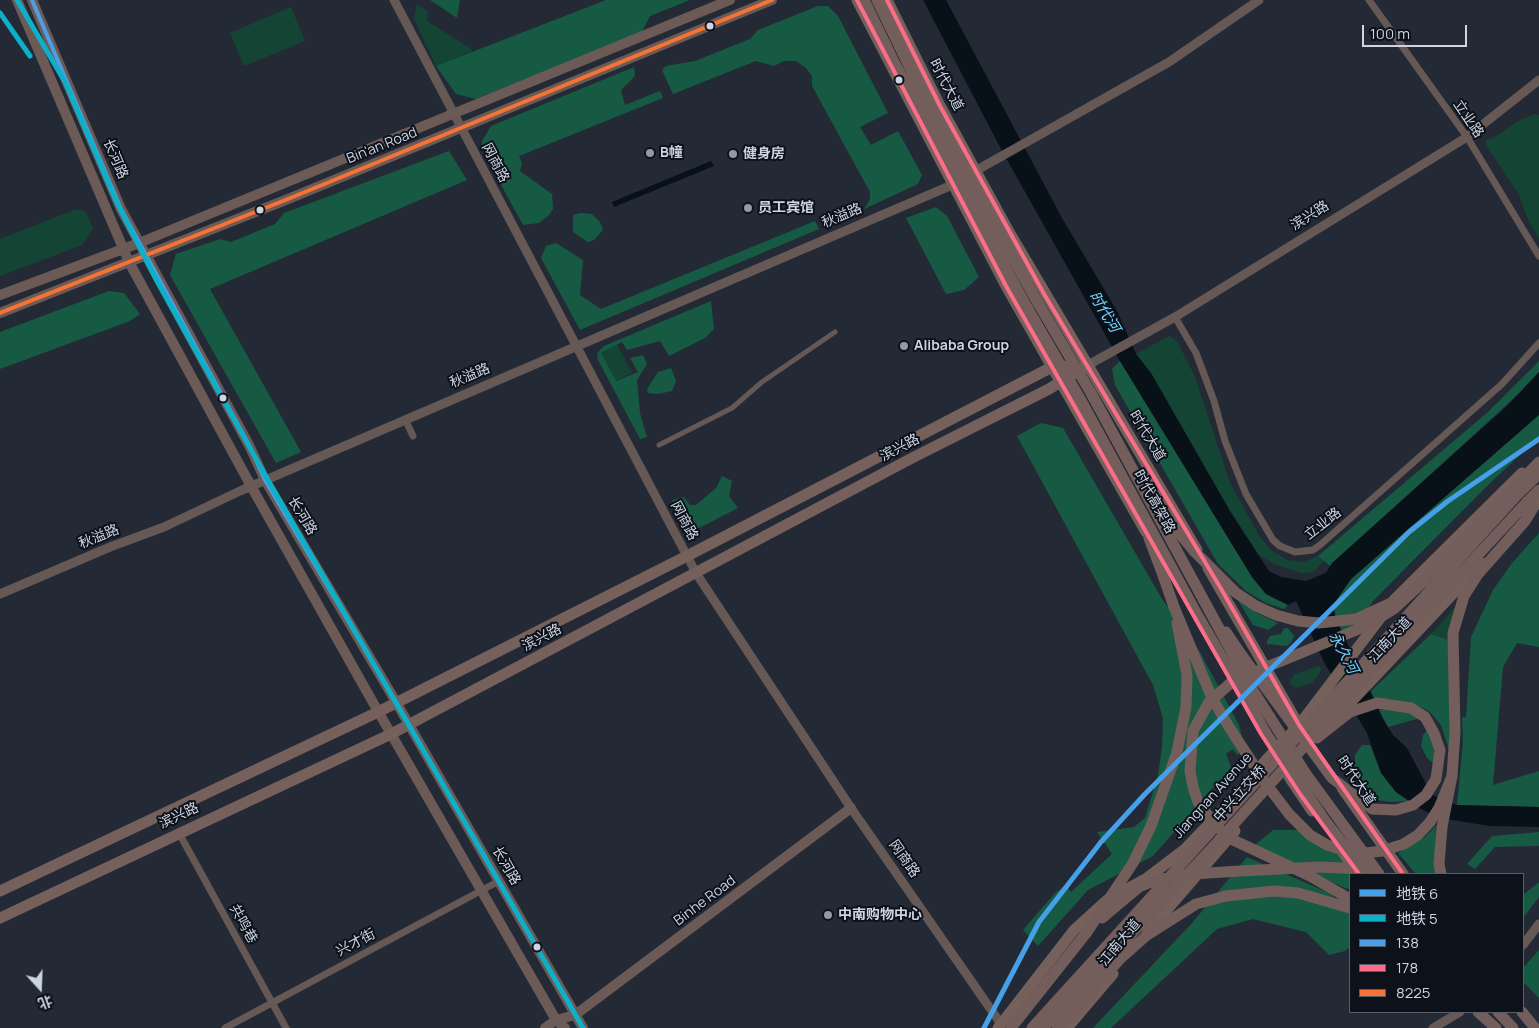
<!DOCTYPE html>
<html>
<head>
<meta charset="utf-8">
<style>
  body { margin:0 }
  #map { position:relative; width:1539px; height:1028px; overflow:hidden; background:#242a35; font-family:Manrope,"Noto Sans SC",sans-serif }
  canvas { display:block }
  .legend { position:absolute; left:1349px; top:873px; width:175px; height:140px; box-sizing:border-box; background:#0c111a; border:1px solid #595f6a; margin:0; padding:6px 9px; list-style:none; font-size:15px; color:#cdd4e3 }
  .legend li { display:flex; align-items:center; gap:10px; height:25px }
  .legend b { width:25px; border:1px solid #595f6a }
  .north { position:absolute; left:15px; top:963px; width:50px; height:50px; -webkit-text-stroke:4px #0c111a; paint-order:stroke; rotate:160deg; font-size:14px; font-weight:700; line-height:20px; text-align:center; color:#cdd4e3 }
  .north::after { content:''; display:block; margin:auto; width:18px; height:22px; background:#cdd4e3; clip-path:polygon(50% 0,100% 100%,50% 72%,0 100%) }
  .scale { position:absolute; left:1362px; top:25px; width:105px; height:22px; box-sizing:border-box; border:2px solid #cdd4e3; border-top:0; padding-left:6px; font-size:15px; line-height:18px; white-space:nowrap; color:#cdd4e3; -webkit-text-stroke:4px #0c111a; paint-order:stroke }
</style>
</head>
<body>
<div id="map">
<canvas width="1539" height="1028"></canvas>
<ul class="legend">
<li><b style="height:6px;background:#46a0e9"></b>地铁 6</li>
<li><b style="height:6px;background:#0db0c8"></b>地铁 5</li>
<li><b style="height:6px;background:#4d9ee5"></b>138</li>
<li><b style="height:6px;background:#fb6d88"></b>178</li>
<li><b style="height:6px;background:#f57335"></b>8225</li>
</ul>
<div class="north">北</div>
<div class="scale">100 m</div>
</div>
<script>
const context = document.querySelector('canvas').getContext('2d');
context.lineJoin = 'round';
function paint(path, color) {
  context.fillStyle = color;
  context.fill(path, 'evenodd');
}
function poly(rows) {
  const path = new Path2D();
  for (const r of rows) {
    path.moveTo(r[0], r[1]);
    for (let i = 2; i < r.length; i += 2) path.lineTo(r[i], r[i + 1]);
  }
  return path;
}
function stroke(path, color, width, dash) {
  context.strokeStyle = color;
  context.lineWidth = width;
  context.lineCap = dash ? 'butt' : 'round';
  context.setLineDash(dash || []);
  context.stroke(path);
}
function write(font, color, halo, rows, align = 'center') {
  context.font = font + ' Manrope,"Noto Sans SC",sans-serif';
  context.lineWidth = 4;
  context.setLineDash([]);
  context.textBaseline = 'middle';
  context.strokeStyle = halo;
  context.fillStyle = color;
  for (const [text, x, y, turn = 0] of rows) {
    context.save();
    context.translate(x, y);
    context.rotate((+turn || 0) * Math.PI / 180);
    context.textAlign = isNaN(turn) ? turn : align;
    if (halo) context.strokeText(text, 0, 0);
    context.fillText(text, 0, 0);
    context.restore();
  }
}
paint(poly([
  [417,4,428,12,427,21,470,48,472,52,436,66,414,19],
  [291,7,305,41,244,66,230,33],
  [1535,114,1539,115,1539,239,1529,222,1518,193,1486,145,1486,140,1495,137,1520,120],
  [77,209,86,212,93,229,82,245,0,276,0,239],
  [1169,336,1177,341,1195,377,1230,483,1260,537,1271,550,1287,560,1303,562,1318,556,1324,561,1313,572,1301,573,1274,564,1257,554,1230,511,1151,373,1136,354],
  [617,344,632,373,615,381,601,353],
  [1458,604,1449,640,1431,634],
  [1319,666,1322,669,1312,683,1295,688,1289,682,1295,674]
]), '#144534');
paint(poly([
  [430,0,460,0,457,18],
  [606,0,690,0,650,16,642,32,476,99,456,94,436,66],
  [818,6,828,6,838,16,888,113,860,127,871,145,898,131,922,175,918,184,864,209,870,199,870,192,812,86,812,76,806,68,796,61,784,61,774,66,756,61,673,94,662,70,666,66,695,61,750,39,758,30],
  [634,67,635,76,621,90,625,105,660,91,663,98,519,156,522,163,520,171,552,194,553,209,549,215,539,223,523,225,487,159,482,146,482,141,491,126],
  [449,151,467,180,210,289,301,452,276,463,170,275,176,254,220,239,231,242,275,224,284,213],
  [936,207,947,216,979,277,964,290,946,294,906,218],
  [581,213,592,214,600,222,603,230,594,240,588,242,573,232,573,215],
  [815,221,819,229,580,330,541,258,546,246,556,243,583,260,580,295,601,309],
  [109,291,124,293,140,314,130,321,0,369,0,332],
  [711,301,714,329,705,338,669,356,660,341,627,350,622,342,601,353,616,381,638,372,630,358,643,355,647,364,637,380,640,413,647,437,640,439,597,358,598,352,604,346],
  [1120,361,1252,577,1266,594,1288,605,1284,609,1266,603,1246,591,1218,564,1115,385,1112,369],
  [1539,361,1539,372,1527,386,1330,566,1318,556,1488,412],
  [671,368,676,381,672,391,658,394,648,393,647,389,658,372],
  [1539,414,1539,437,1486,487,1373,601,1346,640,1336,619,1333,605,1351,579],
  [1041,423,1063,428,1162,599,1200,652,1239,725,1245,749,1237,755,1233,749,1226,754,1232,769,1210,791,1153,856,1088,890,1038,946,1023,930,1056,892,1066,885,1071,892,1112,854,1097,832,1134,827,1145,818,1158,775,1162,748,1163,718,1153,685,1017,436],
  [722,476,732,481,729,496,738,508,699,528,686,527,672,500,684,497,690,505,696,505,716,488],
  [1539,533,1539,647,1517,643,1503,667,1493,785,1539,771,1539,807,1457,805,1463,742,1462,717,1466,717,1471,637,1493,590,1512,563],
  [1236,597,1257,613,1278,623,1268,630,1253,625],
  [1284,628,1288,628,1294,636,1292,641,1287,646,1267,644,1267,641,1270,636,1281,634],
  [1431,634,1449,640,1451,739,1449,750,1441,725,1430,712,1417,705,1389,699,1375,700,1371,691],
  [1392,708,1414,713,1420,718,1388,727,1379,710],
  [1428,729,1433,734,1435,765,1427,758,1421,746,1423,735],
  [1362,745,1370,745,1381,773,1396,792,1408,801,1391,802,1377,800,1363,791,1355,772,1355,755],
  [1436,825,1435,849,1437,874,1416,874,1398,853,1424,838],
  [1273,830,1301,830,1341,854,1356,874,1350,874,1350,887,1347,889,1255,845],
  [1539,832,1539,846,1495,847,1475,869,1467,864,1492,836],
  [1247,857,1329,893,1350,911,1350,947,1345,951,1329,955,1306,932,1253,919,1217,929,1111,1028,1093,1028,1192,923],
  [1539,882,1539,897,1523,918,1523,895],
  [1539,950,1539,998,1523,982,1523,968]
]), '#175a43');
paint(poly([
  [923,0,946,0,1062,218,1117,311,1136,354,1151,373,1230,511,1269,571,1281,577,1306,581,1326,573,1332,563,1506,407,1539,372,1539,415,1351,579,1333,605,1336,619,1383,719,1393,735,1407,748,1432,795,1457,805,1539,807,1539,827,1490,826,1439,818,1421,809,1396,792,1381,773,1367,733,1325,664,1296,601,1288,605,1266,594,1252,577,1120,361,1001,149],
  [711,161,714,166,614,207,612,202]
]), '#071117');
stroke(poly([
  [659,445,732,408,762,382,835,332]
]), '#655855', 5);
stroke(poly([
  [1369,0,1467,137,1539,256],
  [1175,317,1196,353,1214,401,1225,441,1246,494,1273,540,1280,546,1295,552,1313,550,1320,545,1502,384,1539,343],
  [405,419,413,436],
  [179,833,286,1028],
  [225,1028,499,881]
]), '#655855', 7);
stroke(poly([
  [394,0,696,573,851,808,1001,1024],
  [977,170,1169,62,1259,0],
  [1088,365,1175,317,1467,137,1539,80],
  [0,594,110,547,164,527,240,491,952,185],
  [1523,945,1539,924],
  [1433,1028,1460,1012]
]), '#655855', 9);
stroke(poly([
  [17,0,129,262,251,486,375,706,556,1020,565,1028],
  [32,0,121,209,250,447,265,480,396,702,583,1028],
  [0,295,139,243,730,0],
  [0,313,288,199,772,0],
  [545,1028,556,1020,575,1015,851,808]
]), '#6c5a56', 10);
stroke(poly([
  [857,0,1006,286,1146,532],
  [887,0,940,106,1008,230,1197,550],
  [1526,515,1539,501],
  [1208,568,1301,729],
  [1335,719,1482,563],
  [1289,777,1312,811],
  [1342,788,1403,874],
  [1338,846,1359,874],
  [0,891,378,712,687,556,1052,367,1069,366],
  [0,918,391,734,914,457,1049,389,1088,365],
  [1147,933,1235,831],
  [998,1028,1074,930,1107,900,1147,878,1184,850,1236,796,1267,759,1299,725,1394,600,1522,473],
  [1067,1028,1113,974]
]), '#76605c', 11);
stroke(poly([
  [864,0,893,60,1028,309],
  [877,0,933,115,1038,303],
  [1150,492,1167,519,1194,551],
  [1518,494,1539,474],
  [1527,502,1539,490],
  [1164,578,1174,607],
  [1424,581,1539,462],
  [1226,632,1243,657],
  [1441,874,1439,864,1442,827,1452,776,1455,732,1453,633,1464,596,1478,574,1525,521,1533,508],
  [1226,896,1274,891,1298,893,1350,908],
  [1478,1012,1496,1028],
  [1498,1012,1513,1028],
  [1522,1012,1535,1028],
  [1011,1028,1087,932]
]), '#735e5b', 11);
stroke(poly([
  [1038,303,1091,393,1252,689,1306,774,1379,874],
  [1028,309,1082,402,1198,616,1267,735,1326,822,1367,874],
  [1149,538,1164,578],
  [1194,551,1235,592,1256,606,1276,615,1298,621,1319,623,1356,619,1391,603],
  [1174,607,1212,698,1229,727,1267,785,1289,814,1310,835,1327,845,1346,851,1366,853,1382,851,1404,844,1418,835,1430,822,1439,808,1452,776],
  [1243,657,1332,778,1372,809,1396,810,1413,805,1426,795,1436,779,1440,750,1434,733,1425,717,1411,708,1377,703,1350,712,1317,738],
  [1350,899,1310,876,1231,839,1214,824,1198,802,1193,787,1190,771,1193,731,1209,702,1233,681,1366,626,1395,608,1424,581],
  [1102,918,1139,887,1156,880,1193,874,1240,871,1320,867,1365,869],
  [1087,932,1133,863,1151,826,1177,752,1186,707,1187,675,1177,623],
  [1032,1028,1518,494],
  [1043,1028,1212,848,1300,751,1348,695,1527,502],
  [1057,1028,1120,959,1147,935,1196,904,1226,896]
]), '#735e5b', 11);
stroke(poly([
  [32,0,121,209,250,447,265,480,396,702,583,1028]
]), '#4d9ee5', 4);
stroke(poly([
  [857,0,1006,286,1261,734,1300,794,1359,874],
  [887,0,940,106,1044,294,1220,587,1299,725,1403,874]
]), '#fb6d88', 4);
stroke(poly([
  [0,313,288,199,772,0]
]), '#f57335', 4);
stroke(poly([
  [984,1028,1039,922,1101,842,1145,794,1409,532,1448,501,1539,439]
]), '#46a0e9', 5);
stroke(poly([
  [17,0,65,82,117,203,157,281,269,482,583,1028],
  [0,13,30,56]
]), '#0db0c8', 5);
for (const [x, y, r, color] of [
  [710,26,4.5,"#cdd4e3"],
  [899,80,4.5,"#cdd4e3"],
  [650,153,5,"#9298a6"],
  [733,154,5,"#9298a6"],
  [748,208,5,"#9298a6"],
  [260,210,4.5,"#cdd4e3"],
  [904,346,5,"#9298a6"],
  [223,398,4.5,"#cdd4e3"],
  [828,915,5,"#9298a6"],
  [537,947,4.5,"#cdd4e3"]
]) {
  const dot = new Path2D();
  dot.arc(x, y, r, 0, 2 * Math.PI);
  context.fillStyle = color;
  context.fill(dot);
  stroke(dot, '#0c111a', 2);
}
write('14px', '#cdd4e3', '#0c111a', [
  ["时代大道",946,85,62],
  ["立业路",1468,119,56],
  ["Bin'an Road",382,146,-22],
  ["长河路",115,159,67],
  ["网商路",495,163,62],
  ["秋溢路",842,216,-23],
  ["滨兴路",1310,216,-32],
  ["秋溢路",470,376,-23],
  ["时代大道",1147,436,59],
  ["滨兴路",900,448,-28],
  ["时代高架路",1154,502,61],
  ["长河路",302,516,59],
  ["网商路",684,521,62],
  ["立业路",1323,524,-38],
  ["秋溢路",99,537,-22],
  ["滨兴路",542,638,-28],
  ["江南大道",1390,640,-47],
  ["时代大道",1356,781,56],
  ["中兴立交桥",1240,794,-48],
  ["Jiangnan Avenue",1213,796,-48],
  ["滨兴路",179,816,-25],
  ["网商路",904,859,55],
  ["长河路",506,866,60],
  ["Binhe Road",705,901,-37],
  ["共鸣巷",243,924,61],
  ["兴才街",356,943,-28],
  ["江南大道",1120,943,-50]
]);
write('bold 14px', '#cdd4e3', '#0c111a', [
  ["B幢",660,153],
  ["健身房",743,154],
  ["员工宾馆",758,208],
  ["Alibaba Group",914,346],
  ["中南购物中心",838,915]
], 'left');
write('italic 15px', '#72d4ff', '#0c111a', [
  ["时代河",1104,312,59],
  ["永久河",1343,653,62]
]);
</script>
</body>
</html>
